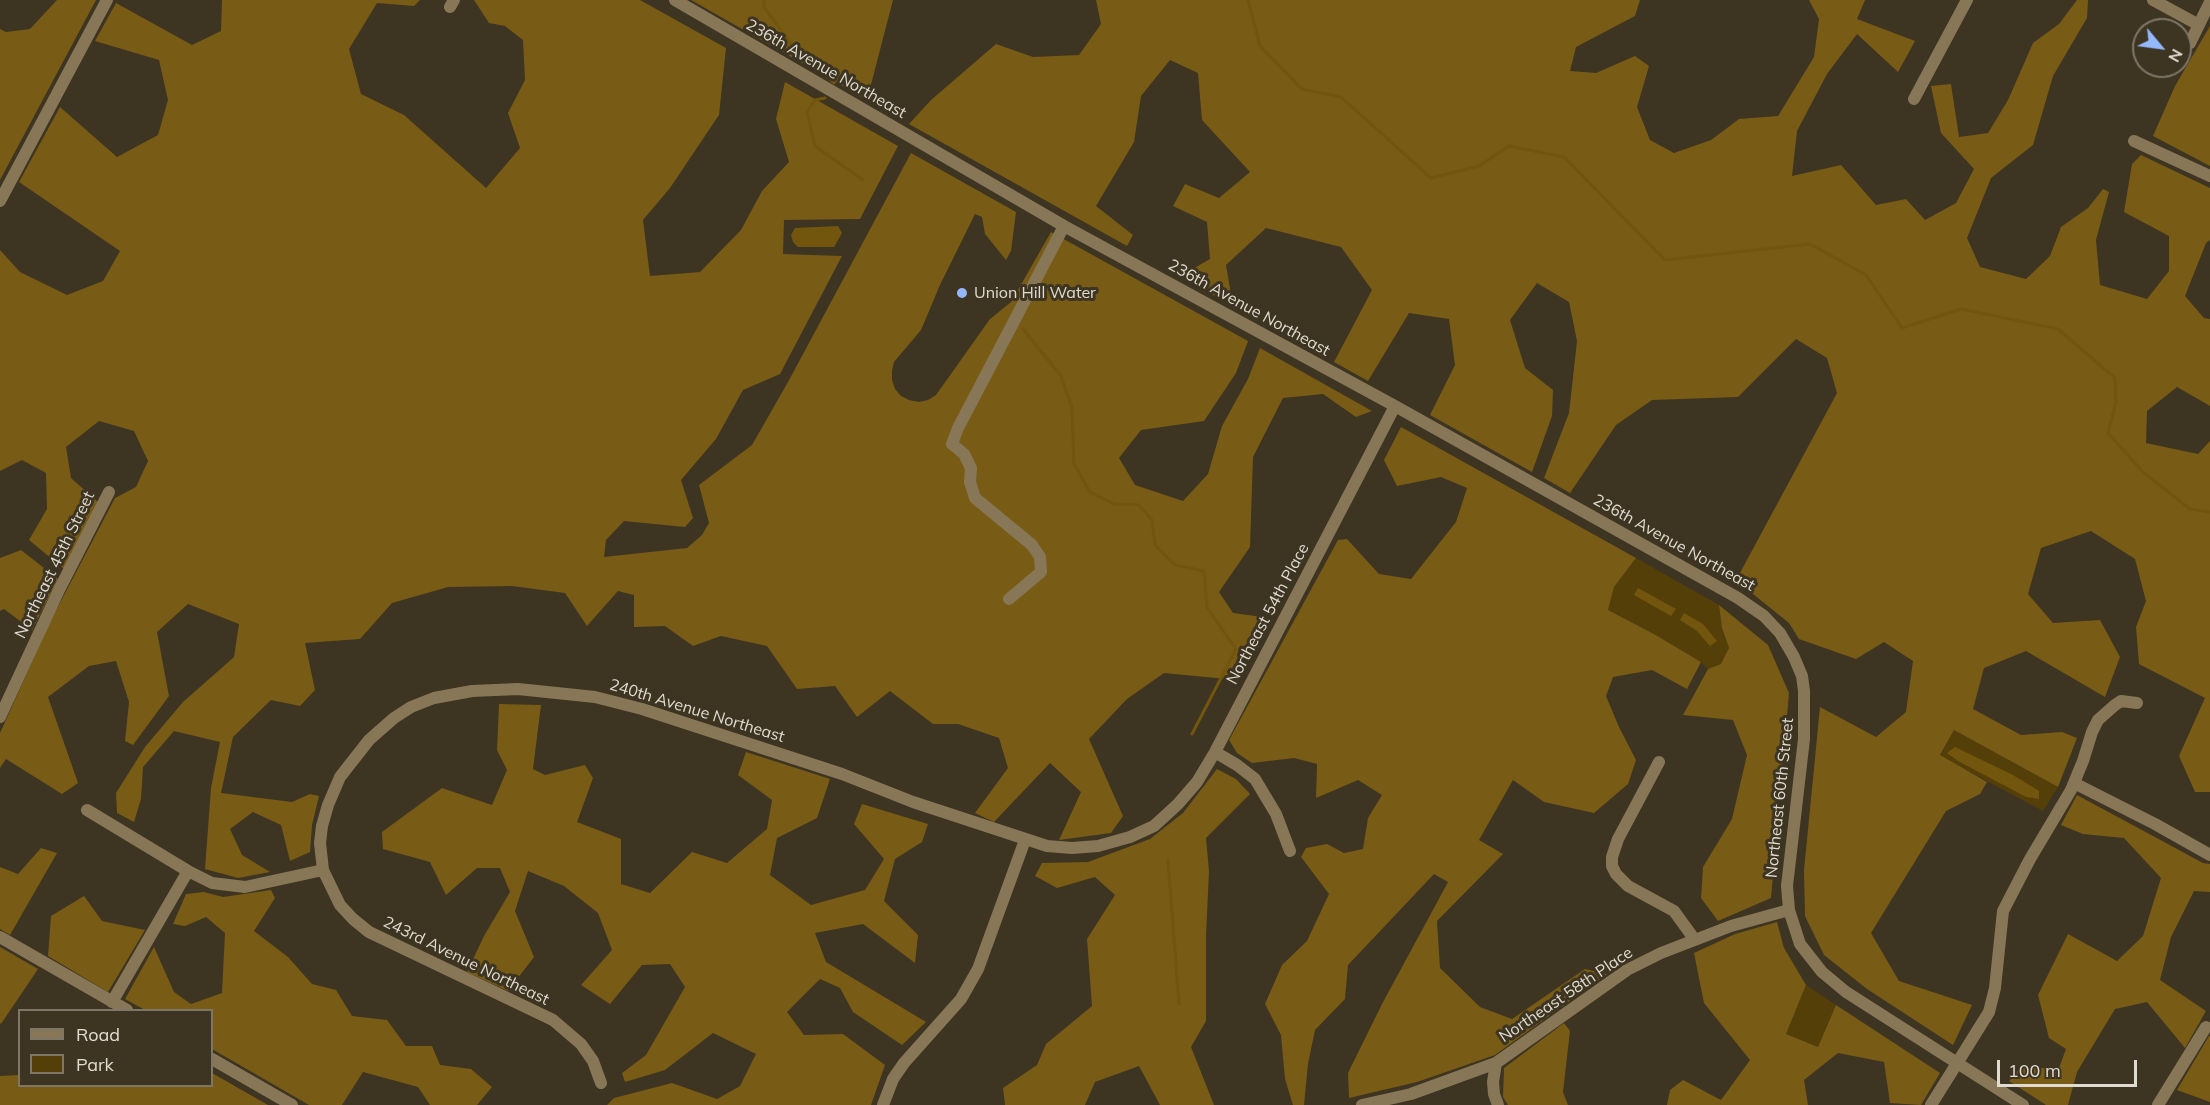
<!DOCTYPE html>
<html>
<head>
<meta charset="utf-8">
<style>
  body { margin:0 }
  #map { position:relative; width:2210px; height:1105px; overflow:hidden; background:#3d3422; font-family:Mulish,sans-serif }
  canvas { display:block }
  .legend { position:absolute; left:18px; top:1009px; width:195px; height:78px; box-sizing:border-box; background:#3d3422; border:2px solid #7e7768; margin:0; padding:8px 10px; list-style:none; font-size:18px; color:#e0dbd0 }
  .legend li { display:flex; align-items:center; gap:12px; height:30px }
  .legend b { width:30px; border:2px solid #7e7768 }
  .north { position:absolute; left:2132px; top:18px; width:60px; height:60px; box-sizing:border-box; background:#3d3422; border:2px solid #7e7768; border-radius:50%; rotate:119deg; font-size:16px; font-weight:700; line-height:24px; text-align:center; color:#e0dbd0 }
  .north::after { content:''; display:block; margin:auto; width:21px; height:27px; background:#95b7fd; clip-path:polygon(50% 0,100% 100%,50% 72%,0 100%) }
  .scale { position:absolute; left:1997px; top:1060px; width:140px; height:27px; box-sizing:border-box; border:3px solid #e0dbd0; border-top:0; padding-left:8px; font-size:18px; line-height:21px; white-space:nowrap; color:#e0dbd0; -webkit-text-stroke:4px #3d3422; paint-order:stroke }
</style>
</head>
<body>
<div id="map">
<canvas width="2210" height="1105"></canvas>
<ul class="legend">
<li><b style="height:8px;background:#887756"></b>Road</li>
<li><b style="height:16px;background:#553f09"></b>Park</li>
</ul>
<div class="north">N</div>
<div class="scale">100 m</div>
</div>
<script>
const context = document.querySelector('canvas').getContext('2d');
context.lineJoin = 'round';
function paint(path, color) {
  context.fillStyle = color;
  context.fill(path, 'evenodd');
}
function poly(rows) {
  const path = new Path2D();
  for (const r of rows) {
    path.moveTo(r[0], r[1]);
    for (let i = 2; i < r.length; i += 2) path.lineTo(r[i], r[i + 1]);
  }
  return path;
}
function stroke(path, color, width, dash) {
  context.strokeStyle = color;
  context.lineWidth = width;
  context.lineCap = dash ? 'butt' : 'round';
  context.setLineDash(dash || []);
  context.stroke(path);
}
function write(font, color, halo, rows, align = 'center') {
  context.font = font + ' Mulish,sans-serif';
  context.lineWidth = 6;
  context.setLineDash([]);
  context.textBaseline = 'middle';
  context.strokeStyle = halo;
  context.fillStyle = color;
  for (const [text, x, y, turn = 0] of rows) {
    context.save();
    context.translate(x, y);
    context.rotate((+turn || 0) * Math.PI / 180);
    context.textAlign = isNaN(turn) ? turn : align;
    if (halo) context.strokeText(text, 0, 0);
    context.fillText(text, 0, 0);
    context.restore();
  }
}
paint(poly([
  [1636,558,1719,605,1722,628,1729,648,1722,664,1708,669,1701,662,1654,634,1608,610,1614,587],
  [1954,730,2058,787,2043,811,1940,756],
  [1806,985,1836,1005,1818,1047,1786,1034]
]), '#553f09');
paint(poly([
  [57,0,96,0,0,180,0,29,6,32,30,29],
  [222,0,420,0,414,6,377,3,349,49,361,94,404,115,486,188,520,148,508,113,525,80,523,40,505,26,489,23,474,0,640,0,726,48,719,115,670,188,643,220,650,276,700,272,741,230,762,191,789,162,776,119,785,82,898,146,860,219,784,220,783,254,842,256,780,374,743,390,716,439,681,480,693,518,685,527,624,521,606,540,604,557,687,548,702,535,709,523,699,485,752,445,788,382,911,153,1016,212,1011,251,1006,260,985,234,982,217,975,214,940,285,921,330,894,362,892,371,892,380,895,389,901,396,909,400,919,402,928,400,936,395,990,319,1011,302,1051,232,1248,341,1236,373,1204,421,1141,430,1119,458,1135,485,1183,501,1208,474,1222,426,1248,379,1260,348,1372,411,1356,417,1323,394,1283,398,1253,457,1250,547,1219,592,1233,613,1270,618,1237,680,1164,673,1127,699,1089,739,1123,816,1111,833,1059,840,1081,792,1050,763,994,822,975,813,1008,768,999,738,958,724,933,724,890,691,857,717,835,686,797,689,767,646,721,636,693,646,665,626,634,627,634,595,618,591,587,626,565,593,512,586,448,587,392,603,360,639,305,643,315,690,300,706,271,700,233,737,221,793,292,802,310,794,319,796,312,825,310,852,290,861,281,825,253,812,230,829,242,855,270,872,238,878,205,869,211,788,220,742,174,731,143,767,141,799,134,822,117,813,116,793,145,747,183,702,234,657,239,624,188,604,157,632,169,696,133,745,125,741,129,702,116,661,89,666,48,697,78,783,62,794,6,759,0,768,0,733,51,620,115,498,136,487,148,461,134,431,99,421,66,447,71,478,98,502,64,569,29,540,47,509,46,473,22,460,0,471,0,250,20,272,67,295,103,281,120,251,19,182,60,107,117,157,158,135,168,100,159,60,95,41,116,3,192,45,221,31],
  [691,0,893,0,867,100],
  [1096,0,1640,0,1635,16,1576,47,1570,71,1596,73,1635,56,1649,66,1637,107,1650,140,1674,153,1711,140,1739,119,1778,116,1814,57,1819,19,1809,0,1865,0,1857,19,1915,41,1898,72,1857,34,1827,74,1797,131,1792,176,1841,165,1876,205,1906,199,1925,220,1956,203,1974,169,1941,133,1931,86,1951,84,1959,137,1988,133,2008,100,2033,43,2059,24,2077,0,2088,0,2087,18,2053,76,2033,145,1991,178,1967,238,1980,267,2026,279,2050,256,2061,227,2088,208,2103,189,2109,192,2096,240,2100,285,2147,299,2169,271,2169,236,2124,212,2132,164,2141,155,2210,188,2210,240,2206,243,2185,296,2204,318,2210,319,2210,406,2177,387,2147,411,2146,443,2198,454,2210,441,2210,792,2195,792,2179,756,2205,698,2139,664,2136,627,2146,601,2135,559,2091,531,2041,548,2028,594,2053,623,2100,620,2120,657,2105,697,2026,651,1984,668,1973,709,2021,735,2062,732,2077,738,2058,787,1954,730,1940,755,1987,782,1980,794,1946,811,1871,933,1899,981,1972,1005,1953,1045,1867,989,1824,955,1805,916,1804,870,1820,707,1876,737,1906,712,1913,661,1884,642,1856,659,1799,639,1789,623,1753,594,1734,584,1837,393,1827,358,1796,339,1738,397,1652,400,1616,425,1570,493,1544,478,1569,413,1577,341,1569,302,1537,283,1510,320,1525,368,1553,390,1552,416,1532,472,1430,415,1455,365,1449,319,1409,313,1368,381,1334,362,1372,290,1341,247,1266,228,1226,265,1233,306,1180,276,1210,259,1207,222,1173,206,1185,184,1219,198,1250,172,1202,120,1198,73,1170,60,1141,96,1134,142,1096,206,1133,235,1127,246,909,124,931,100,996,44,1033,57,1079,55,1101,24],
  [2210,26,2210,166,2153,136,2175,86],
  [1401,427,1636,558,1614,587,1608,610,1654,634,1701,662,1687,689,1652,670,1613,677,1606,696,1619,727,1636,760,1628,784,1594,813,1544,802,1513,780,1479,840,1503,854,1437,921,1440,968,1480,1007,1512,1019,1585,969,1607,974,1495,1055,1417,1082,1349,1098,1348,1073,1382,1004,1448,882,1434,874,1348,965,1345,999,1315,1030,1308,1064,1304,1105,1293,1105,1285,1079,1281,1035,1265,1004,1282,965,1307,941,1329,894,1301,857,1306,848,1327,844,1344,853,1363,849,1368,818,1382,795,1358,780,1316,798,1317,764,1294,758,1252,763,1237,753,1229,740,1338,540,1347,539,1379,574,1411,579,1456,522,1467,488,1441,477,1397,486,1384,460],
  [21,550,58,579,32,630,4,609,0,611,0,558],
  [1719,605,1768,645,1789,693,1771,898,1718,921,1701,898,1703,867,1732,819,1747,755,1733,720,1683,715,1708,669,1721,664,1729,648,1722,628],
  [499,704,541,705,533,769,545,775,585,765,593,778,577,822,621,839,621,884,650,893,692,852,727,863,767,829,772,800,738,775,746,752,830,779,817,818,777,838,770,875,811,905,865,890,884,859,854,824,862,804,928,824,922,842,895,859,884,901,918,935,915,963,863,924,815,933,826,962,926,1022,902,1045,853,1012,840,988,820,979,787,1012,804,1035,843,1034,885,1065,871,1105,607,1105,614,1098,672,1083,717,1099,740,1086,756,1054,713,1033,665,1070,625,1082,622,1073,646,1055,685,987,670,964,642,965,610,1004,581,985,612,950,598,913,564,886,528,871,515,911,534,957,508,991,467,972,484,936,510,892,500,868,477,868,446,895,430,862,383,849,382,832,442,788,492,805,507,770,497,750],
  [1217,769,1236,779,1250,794,1206,838,1209,871,1206,936,1206,1021,1191,1047,1214,1105,1160,1105,1139,1066,1095,1082,1085,1105,1005,1105,1003,1088,1037,1065,1046,1044,1092,1006,1087,939,1115,895,1095,877,1057,888,1035,876,1042,863,1088,862,1150,839,1183,813],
  [2077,795,2203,863,2210,864,2210,892,2194,891,2171,937,2160,980,2206,1011,2185,1048,2147,1002,2115,1009,2077,1072,2068,1105,2046,1105,2009,1081,2020,1068,2059,1068,2066,1049,2049,1038,2038,995,2068,934,2117,961,2143,936,2161,878,2124,838,2083,834,2061,825],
  [41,848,57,853,10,935,0,929,0,867,18,874],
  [271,890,275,898,254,931,288,957,312,984,336,990,352,1016,387,1020,406,1046,432,1046,440,1065,471,1069,492,1087,477,1105,430,1105,418,1087,363,1072,342,1105,309,1105,212,1049,212,1010,145,1010,125,999,154,947,174,992,191,1004,222,993,225,933,206,917,185,926,173,924,186,894,204,892,223,897],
  [84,896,102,921,145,930,108,992,48,956,51,916],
  [1777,922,1784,948,1806,985,1786,1034,1818,1047,1836,1005,1940,1073,1921,1105,1890,1103,1884,1062,1838,1053,1804,1080,1808,1105,1667,1105,1670,1090,1683,1080,1721,1100,1750,1060,1704,1003,1694,953,1735,934],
  [0,947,38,969,1,1024,0,1023],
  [1564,1023,1570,1031,1563,1092,1568,1105,1508,1105,1503,1097,1504,1068],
  [2209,1036,2210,1036,2210,1102,2177,1090],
  [212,1073,268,1105,0,1105,0,1076,19,1075,20,1086,212,1086]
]), '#785b15');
paint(poly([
  [838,226,842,233,834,247,798,247,793,242,791,235,795,228],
  [1638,588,1676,609,1671,616,1634,595],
  [1684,613,1703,624,1717,641,1710,646,1697,631,1680,620],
  [1955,747,2013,775,2039,791,2039,799,2026,797,1958,761,1947,753]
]), '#73560d');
stroke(poly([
  [764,0,764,7,791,44,834,83],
  [1248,0,1260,46,1302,89,1341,97,1431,178,1479,166,1509,146,1564,157,1665,260,1810,244,1866,275,1902,328,1961,309,2058,329,2115,378,2116,402,2108,433,2144,473,2190,509,2210,512],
  [825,98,815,100,807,112,815,146,863,180],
  [1023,329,1061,376,1072,408,1074,464,1090,492,1114,504,1139,505,1152,520,1155,545,1175,565,1204,571,1207,608,1236,649,1192,734],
  [1168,860,1179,1004]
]), '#73560d', 3);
stroke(poly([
  [675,0,1064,226,1395,406,1738,598,1764,616,1780,633,1794,657,1802,676,1804,691,1804,739,1787,886,1789,910,1800,944,1822,972,1846,992,2023,1105],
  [2153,0,2199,25],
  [450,7,454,0],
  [2190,43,2210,2],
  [1914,99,1967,0],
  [2134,141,2210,176],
  [0,201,107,0],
  [1009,599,1041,572,1040,557,1032,545,975,498,970,482,971,468,964,454,952,444,958,428,1064,226],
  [0,717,59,590,109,492],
  [1215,752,1237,765,1255,779,1276,814,1290,851],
  [1659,762,1618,839,1612,857,1612,866,1616,874,1628,886,1674,911,1695,940],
  [2074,783,2155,824,2210,855],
  [87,810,188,871,212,883,245,887,323,870,340,905,353,919,369,932,553,1020,581,1044,593,1061,601,1083],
  [323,870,320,843,322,826,328,805,340,777,369,740,394,718,411,707,434,698,472,691,518,689,595,697,642,709,842,774,913,802,1047,846,1072,848,1098,846,1130,837,1154,826,1178,804,1197,782,1215,752,1395,406],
  [0,937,127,1010],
  [112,1002,188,871],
  [212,1059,292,1105],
  [1496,1063,1493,1082,1494,1094,1498,1105],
  [883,1105,893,1079,904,1063,961,999,978,969,1025,840],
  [1362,1105,1411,1094,1496,1063,1627,970,1661,953,1731,926,1789,910],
  [1931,1105,1989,1012,1995,988,2003,911,2030,859,2071,790,2083,761,2092,732,2098,720,2115,705,2121,701,2137,703],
  [2158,1105,2206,1027]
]), '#887756', 12);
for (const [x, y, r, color] of [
  [962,293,6,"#95b7fd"]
]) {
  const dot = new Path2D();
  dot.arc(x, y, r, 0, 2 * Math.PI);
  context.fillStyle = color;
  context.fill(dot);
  stroke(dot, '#3d3422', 2);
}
write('16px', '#e0dbd0', '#3d3422', [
  ["236th Avenue Northeast",826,69,30],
  ["236th Avenue Northeast",1249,308,29],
  ["236th Avenue Northeast",1674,543,29],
  ["Northeast 45th Street",55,565,-64],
  ["Northeast 54th Place",1268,614,-62],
  ["240th Avenue Northeast",697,711,17],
  ["Northeast 60th Street",1780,798,-84],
  ["243rd Avenue Northeast",466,961,26],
  ["Northeast 58th Place",1566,995,-34]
]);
write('16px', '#e0dbd0', '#3d3422', [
  ["Union Hill Water",974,293]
], 'left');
</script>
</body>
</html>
